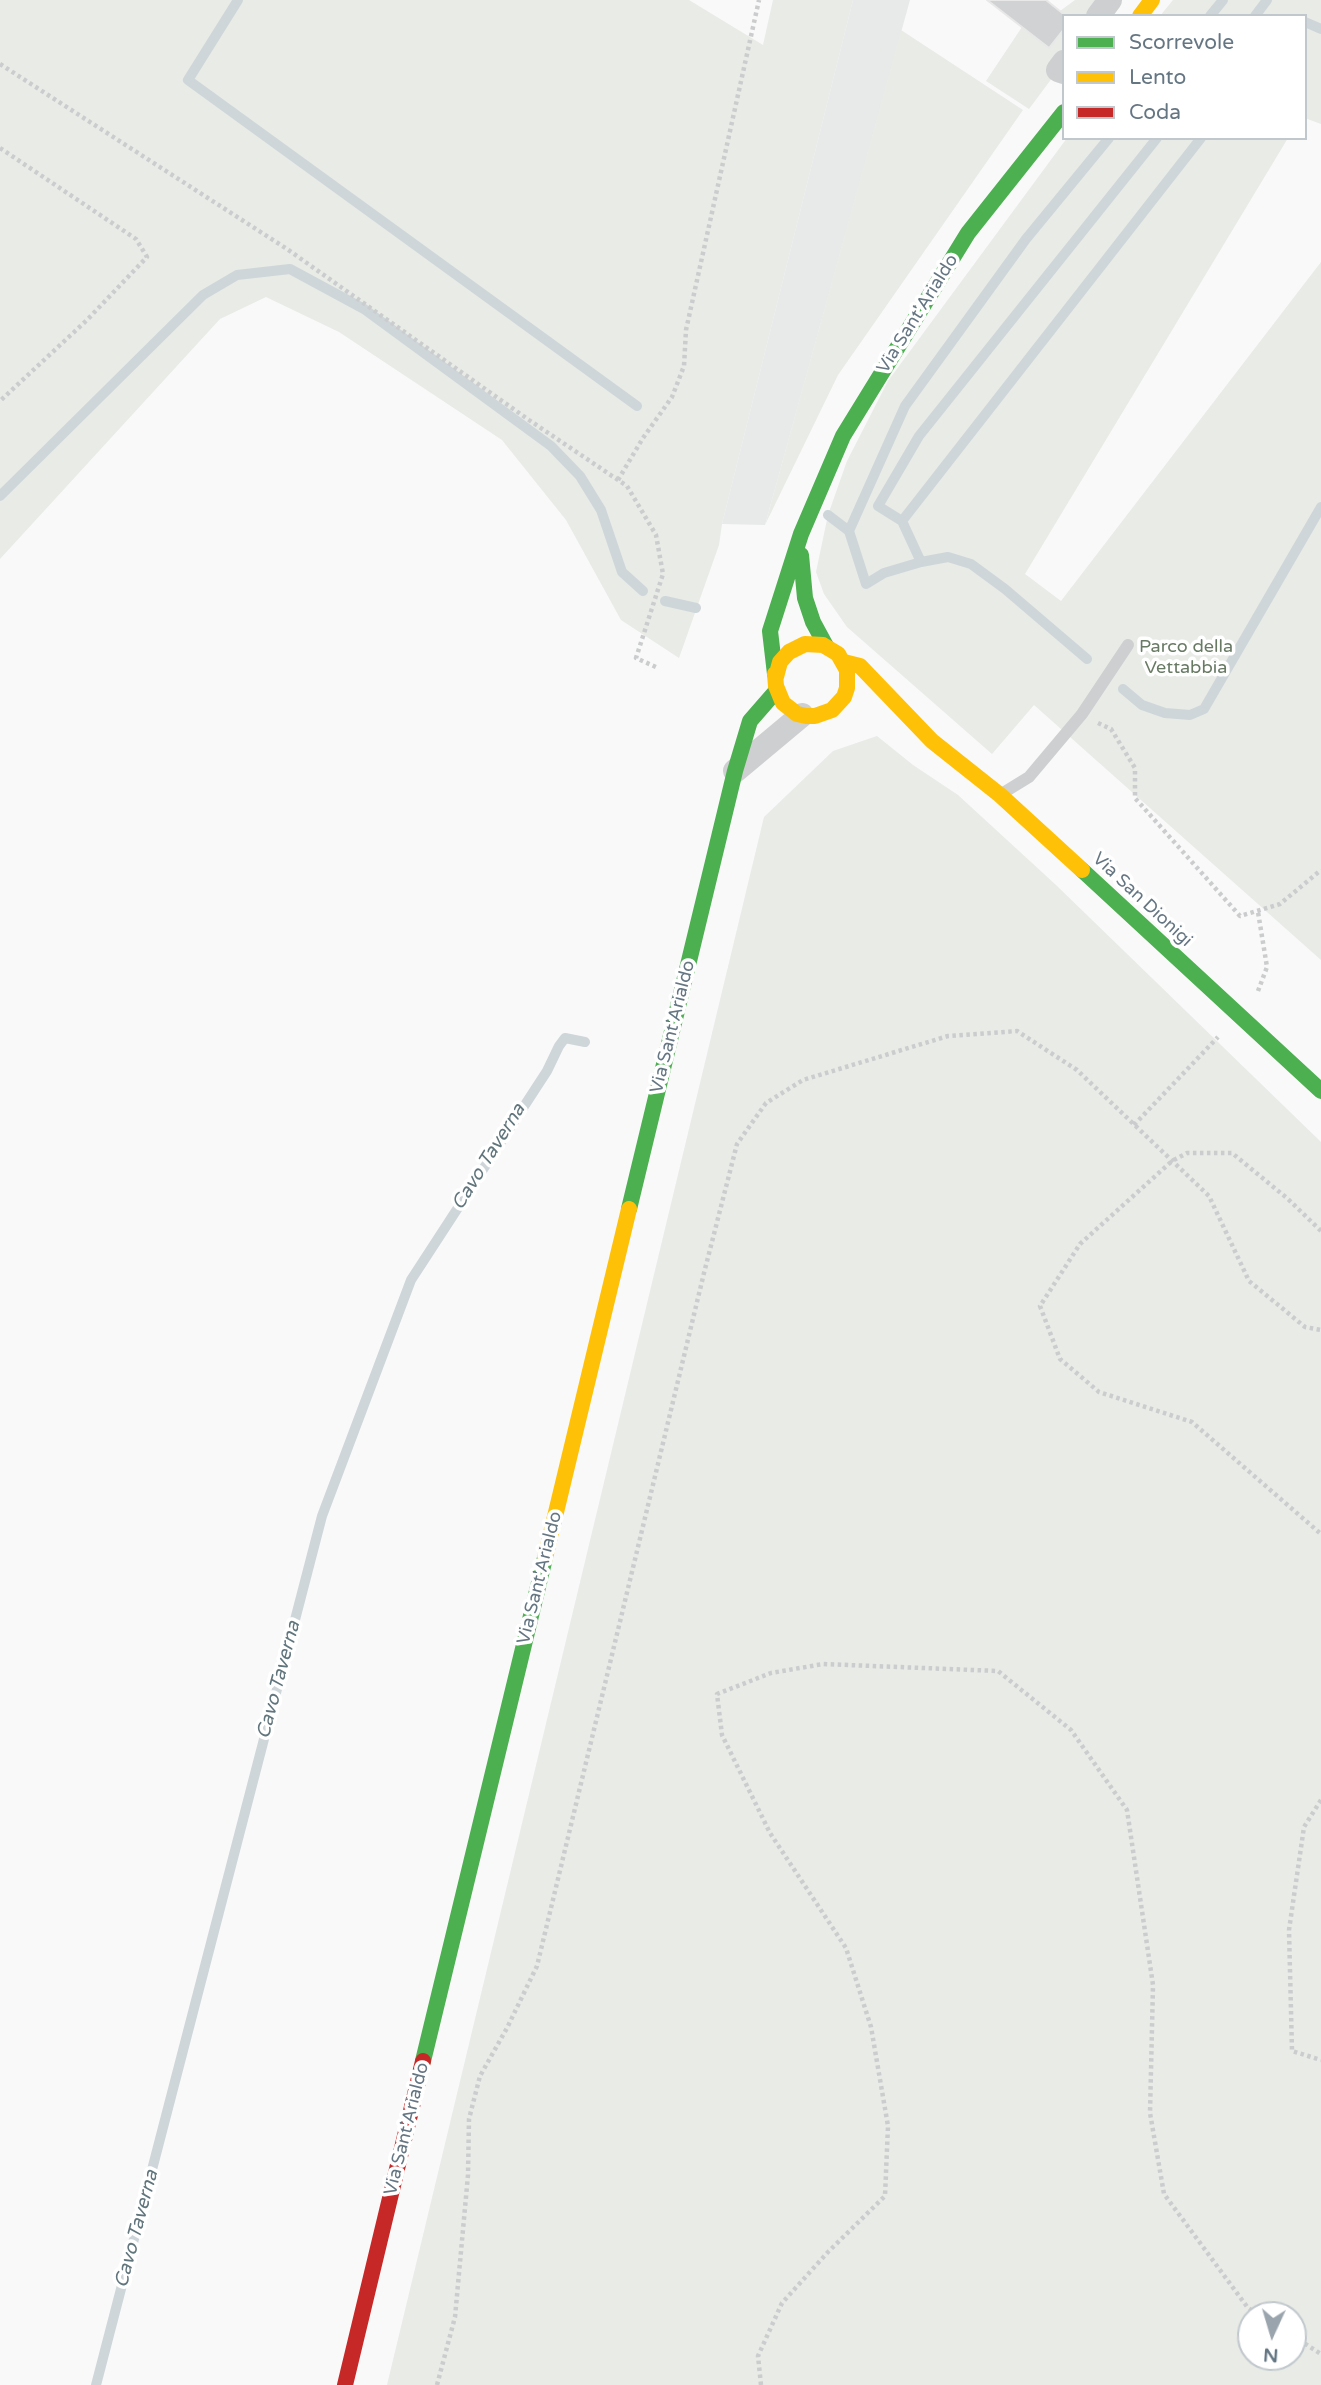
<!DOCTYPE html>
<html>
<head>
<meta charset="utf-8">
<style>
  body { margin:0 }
  #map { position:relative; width:1321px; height:2385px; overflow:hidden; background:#f9f9f9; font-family:"Varela Round",sans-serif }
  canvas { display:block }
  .legend { position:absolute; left:1062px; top:14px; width:245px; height:126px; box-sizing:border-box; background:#fff; border:2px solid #c1c8cd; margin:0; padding:9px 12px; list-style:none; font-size:21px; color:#657683 }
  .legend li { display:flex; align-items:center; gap:14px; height:35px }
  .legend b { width:35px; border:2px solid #c1c8cd }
  .north { position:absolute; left:1237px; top:2301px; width:70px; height:70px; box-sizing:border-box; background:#fff; border:2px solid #c1c8cd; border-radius:50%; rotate:184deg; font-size:19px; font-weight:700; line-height:28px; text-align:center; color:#657683 }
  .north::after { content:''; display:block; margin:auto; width:24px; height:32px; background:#99a4ac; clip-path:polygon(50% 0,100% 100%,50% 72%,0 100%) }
</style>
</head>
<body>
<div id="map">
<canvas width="1321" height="2385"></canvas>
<ul class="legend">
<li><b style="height:9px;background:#4caf50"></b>Scorrevole</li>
<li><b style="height:9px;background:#ffc107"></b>Lento</li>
<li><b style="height:9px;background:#c62828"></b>Coda</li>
</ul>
<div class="north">N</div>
</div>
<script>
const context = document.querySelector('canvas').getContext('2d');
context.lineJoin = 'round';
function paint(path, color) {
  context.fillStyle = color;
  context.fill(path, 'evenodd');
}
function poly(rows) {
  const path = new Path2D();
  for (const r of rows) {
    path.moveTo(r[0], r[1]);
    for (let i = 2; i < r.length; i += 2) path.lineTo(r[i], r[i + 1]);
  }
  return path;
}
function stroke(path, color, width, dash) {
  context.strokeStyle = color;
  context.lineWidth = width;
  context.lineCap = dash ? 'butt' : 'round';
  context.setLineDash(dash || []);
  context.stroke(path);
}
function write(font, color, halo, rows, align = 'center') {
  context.font = font + ' "Varela Round",sans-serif';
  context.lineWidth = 7;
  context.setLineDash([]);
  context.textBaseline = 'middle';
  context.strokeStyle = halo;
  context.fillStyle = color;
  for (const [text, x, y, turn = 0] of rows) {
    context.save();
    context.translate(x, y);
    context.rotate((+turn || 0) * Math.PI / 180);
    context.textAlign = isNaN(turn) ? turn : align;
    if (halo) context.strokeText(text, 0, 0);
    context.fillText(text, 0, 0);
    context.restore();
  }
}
paint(poly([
  [853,0,910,0,765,525,722,524]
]), '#e8e9e9');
paint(poly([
  [0,0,689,0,763,45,773,0,853,0,722,524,719,545,679,658,621,620,566,520,502,440,339,332,266,297,220,319,0,559],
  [1075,0,1110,0,1098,16,1066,16,1060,11],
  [1173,0,1321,0,1321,124,1305,118,1305,16,1160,16],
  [1022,27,1049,48,1064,29,1064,62,1029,109,986,81],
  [901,30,1023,110,838,375,765,525],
  [1067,138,1288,138,1025,574,1061,601,1321,262,1321,960,1034,705,992,754,847,627,824,594,816,572,828,515,847,461,888,381],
  [877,736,913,765,958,795,1056,885,1321,1142,1321,2385,387,2385,764,817,833,751],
  [1251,2315,1293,2315,1293,2357,1251,2357]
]), '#e8ebe6');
stroke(poly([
  [238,0,188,80,637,406],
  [1210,16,1223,0],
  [1255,16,1267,0],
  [1305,22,1321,29],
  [0,496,203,295,237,275,290,269,364,309,551,446,580,476,601,510,622,572,643,591],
  [828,515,849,531],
  [902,521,1201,138],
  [921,562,902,521,878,506,919,436,1157,138],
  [665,601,696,608],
  [1087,659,1005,589,971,564,948,557,921,562,884,573,866,584,849,531,905,406,1026,239,1109,138],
  [1123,689,1142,705,1165,713,1190,715,1204,709,1321,507],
  [96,2385,322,1516,411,1280,547,1071,559,1046,565,1038,585,1042]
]), '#ced6d9', 10);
const building = poly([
  [987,0,1046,0,1066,16,1064,16,1064,29,1049,48,987,0]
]);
paint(building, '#d0d2d3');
stroke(building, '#e8e8e8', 2);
stroke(poly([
  [0,64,287,249,529,420,627,486,656,535,663,574,636,658,658,668],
  [0,148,136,239,147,257,87,320,0,401],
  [618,480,643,438,672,397,684,366,686,330,759,0],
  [1098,723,1111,729,1135,768,1135,798,1240,916,1280,904,1321,870],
  [1258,991,1267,967,1258,912],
  [1134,1125,1218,1037],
  [1321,1231,1288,1199,1232,1153,1187,1153,1172,1161,1080,1244,1040,1306,1060,1359,1099,1392,1192,1422,1321,1534],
  [1321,1800,1304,1827,1289,1930,1292,2051,1321,2060],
  [1293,2336,1321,2354],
  [437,2385,455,2317,468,2175,469,2119,480,2076,507,2028,537,1966,704,1273,737,1144,766,1103,803,1080,948,1036,1017,1031,1077,1070,1209,1196,1249,1281,1305,1327,1321,1330],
  [761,2385,758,2356,782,2303,828,2252,885,2196,888,2126,871,2027,846,1948,770,1833,722,1735,717,1694,771,1673,823,1664,998,1671,1071,1730,1127,1810,1153,1985,1150,2113,1164,2194,1248,2308,1259,2315]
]), '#cbcccd', 4.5, [3.5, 3.5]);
stroke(poly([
  [1003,793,1029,777,1082,714,1128,645]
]), '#cecfd0', 12);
stroke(poly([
  [1098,16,1110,0],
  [1064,62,1058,70,1064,72],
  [735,771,802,715]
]), '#cecfd0', 24);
stroke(poly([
  [801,555,805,598,813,622,826,646],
  [775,674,770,631,801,534,843,436,968,233,1064,112],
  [1082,870,1321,1091],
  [629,1209,735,771,750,721,777,690],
  [423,2061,545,1558]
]), '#4caf50', 16);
stroke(poly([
  [1140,16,1152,0],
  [844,662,860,666,932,741,1000,795,1082,870],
  [775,674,776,686,783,703,797,714,806,716,815,716,832,710,844,697,847,688,847,670,838,654,823,645,805,644,789,652,780,662,776,677],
  [545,1558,629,1209]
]), '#ffc107', 16);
stroke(poly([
  [345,2385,423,2061]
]), '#c62828', 16);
write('18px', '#657683', '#fff', [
  ["Via Sant'Arialdo",918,314,-58],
  ["Via San Dionigi",1142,900,43],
  ["Via Sant'Arialdo",673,1027,-76],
  ["Via Sant'Arialdo",540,1578,-76],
  ["Via Sant'Arialdo",407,2129,-76]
]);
write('18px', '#687a64', '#fff', [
  ["Parco della",1186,647],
  ["Vettabbia",1186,668]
]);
write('italic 19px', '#60757c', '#fff', [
  ["Cavo Taverna",489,1157,-58],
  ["Cavo Taverna",279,1680,-75],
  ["Cavo Taverna",137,2229,-75]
]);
</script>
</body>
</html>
